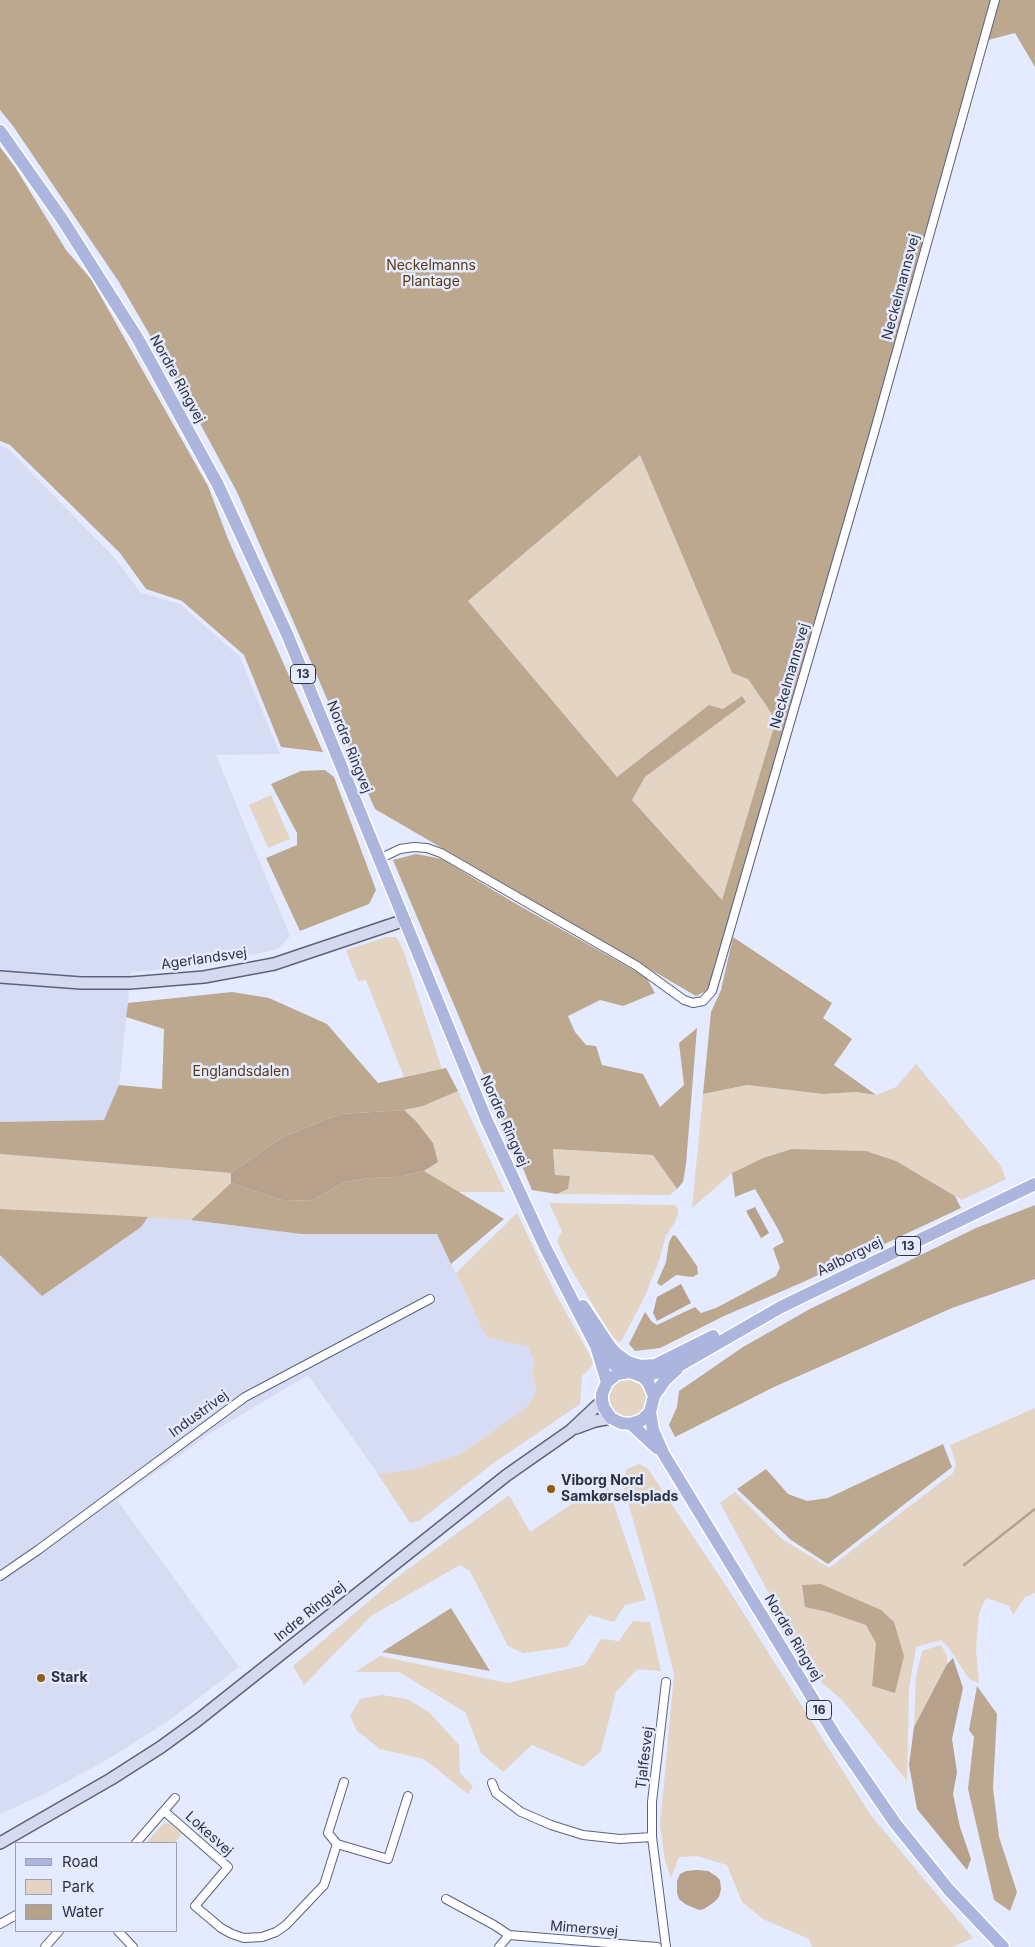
<!DOCTYPE html>
<html>
<head>
<meta charset="utf-8">
<style>
  body { margin:0 }
  #map { position:relative; width:1035px; height:1947px; overflow:hidden; background:#e4eaff; font-family:Inter,sans-serif }
  canvas { display:block }
  .legend { position:absolute; left:15px; top:1842px; width:162px; height:90px; box-sizing:border-box; background:#e4eaff; border:1px solid #9ba0b2; margin:0; padding:6px 9px; list-style:none; font-size:15px; color:#2e313f }
  .legend li { display:flex; align-items:center; gap:10px; height:25px }
  .legend b { width:25px; border:1px solid #9ba0b2 }
</style>
</head>
<body>
<div id="map">
<canvas width="1035" height="1947"></canvas>
<ul class="legend">
<li><b style="height:6px;background:#acb5dd"></b>Road</li>
<li><b style="height:14px;background:#e3d4c3"></b>Park</li>
<li><b style="height:14px;background:#b7a18a"></b>Water</li>
</ul>
</div>
<script>
const context = document.querySelector('canvas').getContext('2d');
context.lineJoin = 'round';
function paint(path, color) {
  context.fillStyle = color;
  context.fill(path, 'evenodd');
}
function poly(rows) {
  const path = new Path2D();
  for (const r of rows) {
    if (r.length === 3) {
      path.moveTo(r[0] + r[2], r[1]);
      path.arc(r[0], r[1], r[2], 0, 2 * Math.PI);
      continue;
    }
    path.moveTo(r[0], r[1]);
    for (let i = 2; i < r.length; i += 2) path.lineTo(r[i], r[i + 1]);
  }
  return path;
}
function stroke(path, color, width, dash) {
  context.strokeStyle = color;
  context.lineWidth = width;
  context.lineCap = dash ? 'butt' : 'round';
  context.setLineDash(dash || []);
  context.stroke(path);
}
function write(font, color, halo, rows, align = 'center') {
  context.font = font + ' Inter,sans-serif';
  context.lineWidth = 5;
  context.setLineDash([]);
  context.textBaseline = 'middle';
  context.strokeStyle = halo;
  context.fillStyle = color;
  for (const [text, x, y, turn = 0] of rows) {
    context.save();
    context.translate(x, y);
    context.rotate((+turn || 0) * Math.PI / 180);
    context.textAlign = isNaN(turn) ? turn : align;
    if (halo) context.strokeText(text, 0, 0);
    context.fillText(text, 0, 0);
    context.restore();
  }
}
paint(poly([
  [0,446,8,449,113,556,141,593,180,604,240,657,280,754,216,755,290,936,278,949,197,967,131,972,119,1085,105,1120,0,1122],
  [0,1210,191,1220,301,1234,437,1234,486,1337,528,1347,534,1361,532,1371,536,1391,526,1408,460,1454,415,1469,378,1474,308,1375,211,1433,117,1500,239,1667,168,1721,108,1759,44,1794,0,1814]
]), '#d5dcf4');
paint(poly([
  [640,455,732,673,748,679,776,720,722,900,632,800,645,777,745,702,742,696,723,709,709,705,617,777,468,601],
  [271,795,290,839,268,848,249,805],
  [387,937,396,937,403,949,442,1069,404,1077,366,980,358,981,346,950],
  [916,1064,1001,1166,1006,1179,962,1200,896,1161,866,1151,792,1149,763,1158,732,1173,692,1208,703,1094,747,1085,823,1094,856,1092,876,1095,896,1087],
  [458,1091,505,1192,458,1192,424,1171,438,1162,433,1143,416,1121,404,1110,423,1106],
  [553,1149,653,1155,677,1189,670,1195,557,1194,568,1189,570,1176,555,1175],
  [0,1154,231,1173,231,1183,191,1220,0,1210],
  [549,1203,675,1205,678,1208,678,1213,675,1222,665,1238,660,1258,645,1296,621,1342,617,1341,611,1335,568,1264,557,1241,562,1231],
  [517,1213,554,1291,593,1361,592,1366,582,1376,580,1404,495,1462,419,1521,410,1523,378,1474,415,1469,460,1454,526,1408,536,1391,532,1370,534,1361,528,1347,486,1337,456,1273],
  [628,1398,19],
  [1035,1408,1035,1593,1025,1597,1013,1615,1009,1606,986,1598,979,1613,976,1649,979,1683,969,1679,949,1648,941,1640,916,1647,909,1688,907,1781,843,1701,822,1683,793,1638,720,1503,735,1492,782,1539,829,1568,953,1473,956,1465,950,1445],
  [640,1464,648,1469,730,1592,870,1814,973,1938,953,1947,812,1947,809,1939,763,1919,742,1902,727,1865,697,1856,679,1857,671,1878,665,1861,660,1826,674,1675,654,1594,622,1481,627,1469],
  [606,1481,646,1600,625,1605,614,1622,589,1615,567,1647,523,1653,508,1646,470,1571,460,1565,371,1616,304,1685,293,1666,396,1578,509,1495,530,1532],
  [633,1621,650,1622,661,1671,637,1669,616,1692,601,1751,583,1767,532,1745,503,1772,481,1753,465,1712,399,1672,355,1672,380,1656,507,1683,585,1665,601,1639,619,1641],
  [941,1645,947,1656,947,1664,914,1727,916,1677,922,1651],
  [382,1695,407,1699,429,1712,459,1745,460,1773,473,1786,468,1794,424,1759,380,1749,357,1731,350,1716,360,1699],
  [169,1823,182,1834,174,1843,146,1843,163,1824]
]), '#e3d4c3');
paint(poly([
  [0,0,1035,0,1035,67,1015,33,988,40,708,990,696,996,375,809,237,492,183,392,119,282,13,126,0,110],
  [640,455,732,673,748,679,776,720,722,900,632,800,645,777,746,702,742,696,723,709,709,705,617,777,468,601],
  [0,147,15,167,66,250,91,279,208,486,228,539,323,752,281,747,244,655,182,601,146,589,120,553,10,445,0,441],
  [325,770,334,777,376,890,369,904,300,931,266,858,297,845,297,833,271,784,301,771],
  [416,854,442,859,511,901,646,977,655,993,623,1006,600,1000,568,1016,575,1032,586,1045,596,1046,602,1065,643,1074,660,1107,684,1085,679,1043,697,1028,686,1164,683,1182,677,1189,653,1155,553,1149,555,1175,570,1176,568,1189,557,1194,532,1190,393,860],
  [733,937,832,1003,823,1018,852,1039,834,1065,876,1095,856,1092,823,1094,747,1085,703,1094,711,1012,721,990],
  [232,992,269,998,327,1024,378,1083,446,1068,458,1091,423,1106,404,1110,340,1114,283,1137,231,1173,0,1154,0,1122,104,1120,119,1085,162,1089,164,1029,126,1017,128,1003],
  [792,1149,866,1151,896,1161,955,1196,961,1208,801,1283,724,1316,660,1348,635,1351,629,1344,645,1312,652,1322,657,1325,695,1307,701,1313,716,1308,776,1276,780,1268,773,1248,784,1242,778,1229,755,1189,735,1197,732,1173,763,1158],
  [424,1171,504,1219,451,1264,437,1234,301,1234,191,1220,231,1183,285,1201,313,1200,345,1182,370,1178,398,1177],
  [1035,1205,1035,1279,952,1308,774,1387,675,1437,669,1425,677,1407,679,1391,743,1347,810,1309,976,1228],
  [0,1210,0,1209,148,1217,141,1227,42,1296,0,1255],
  [673,1235,676,1236,697,1266,698,1274,693,1277,676,1275,661,1286,657,1283,666,1262,669,1242],
  [943,1444,952,1467,828,1564,791,1540,737,1489,766,1469,788,1494,807,1501,828,1498],
  [821,1584,881,1610,894,1622,904,1656,895,1693,872,1686,876,1643,866,1625,828,1612,805,1607,802,1585],
  [451,1608,490,1671,382,1652],
  [977,1686,997,1714,993,1788,999,1837,1017,1892,1010,1911,994,1900,968,1789,974,1737,969,1730]
]), '#bca78f');
paint(poly([
  [404,1110,416,1121,433,1143,438,1162,424,1171,398,1177,370,1178,345,1182,313,1200,285,1201,231,1183,231,1173,283,1137,340,1114],
  [755,1207,769,1233,761,1238,746,1211],
  [681,1284,691,1303,657,1321,653,1313,657,1297],
  [953,1658,963,1688,952,1739,957,1772,953,1794,960,1827,971,1859,967,1870,917,1809,909,1765,914,1727,947,1664],
  [697,1870,708,1871,716,1876,720,1880,721,1889,719,1897,713,1903,704,1909,699,1910,685,1904,679,1899,677,1893,677,1881,680,1874,686,1871]
]), '#b7a18a');
stroke(poly([
  [964,1565,1035,1509]
]), '#b7a18a', 2.5);
const street = poly([
  [379,859,400,849,414,847,427,848,441,853,637,966,684,1000,693,1003,703,1001,712,991,874,433,995,0],
  [0,1576,38,1550,245,1397,430,1299],
  [492,1783,496,1793,521,1812,551,1825,583,1835,620,1839,652,1837],
  [164,1811,228,1867,195,1906,221,1928,232,1934,244,1938,262,1937,276,1932,286,1925,324,1885,337,1844,328,1833,344,1782],
  [136,1843,175,1798],
  [337,1844,388,1859,408,1796],
  [446,1899,494,1925,509,1935],
  [0,1924,16,1915],
  [118,1931,133,1947],
  [45,1947,59,1931],
  [499,1947,509,1935,657,1947],
  [666,1947,652,1837,652,1802,666,1682]
]);
const secondary = poly([
  [0,977,81,983,130,983,204,977,274,964,405,920],
  [576,1428,595,1421,611,1418],
  [0,1843,111,1779,161,1747,198,1720,507,1475,570,1431,602,1401]
]);
const primary = poly([
  [0,131,62,219,138,339,218,485,287,634,486,1119,545,1247,596,1346,607,1382],
  [583,1306,611,1348,618,1355,628,1362,641,1366,655,1365,713,1336],
  [599,1349,610,1361,623,1372],
  [643,1377,682,1364,781,1307,1035,1184],
  [654,1396,665,1380,677,1369],
  [650,1412,642,1420,631,1424,621,1423,611,1418,604,1408,602,1401,602,1394,607,1382,617,1374,630,1372,643,1377,648,1382,654,1396,650,1412,653,1430,663,1453,836,1737,895,1823,949,1890,1003,1947],
  [631,1424,657,1448]
]);
stroke(street, '#5b6280', 10);
stroke(secondary, '#5b6280', 14);
stroke(primary, '#fff', 15);
stroke(street, '#fff', 8);
stroke(secondary, '#d5daee', 11);
stroke(primary, '#acb5dd', 12);
for (const [x, y, r, color] of [
  [551,1489,5,"#915c0f"],
  [41,1678,5,"#915c0f"]
]) {
  const dot = new Path2D();
  dot.arc(x, y, r, 0, 2 * Math.PI);
  context.fillStyle = color;
  context.fill(dot);
  stroke(dot, '#e4eaff', 2);
}
for (const [x, y, w] of [
  [303,674,25],
  [908,1246,25],
  [819,1710,25]
]) {
  const box = new Path2D();
  box.roundRect(x - w / 2, y - 9.5, w, 19, 4);
  context.fillStyle = '#e4eaff';
  context.fill(box);
  stroke(box, '#2e313f', 1);
}
write('bold 12px', '#2e313f', null, [
  ["13",303,674],
  ["13",908,1246],
  ["16",819,1710]
]);
write('14px', '#5a3a10', '#e4eaff', [
  ["Neckelmanns",431,266],
  ["Plantage",431,282],
  ["Englandsdalen",241,1072]
]);
write('14px', '#2e313f', '#e4eaff', [
  ["Neckelmannsvej",901,287,-75],
  ["Nordre Ringvej",177,379,61],
  ["Neckelmannsvej",790,676,-74],
  ["Nordre Ringvej",349,747,68],
  ["Agerlandsvej",204,959,-8],
  ["Nordre Ringvej",504,1121,66],
  ["Aalborgvej",850,1257,-26],
  ["Industrivej",199,1414,-36],
  ["Indre Ringvej",310,1612,-39],
  ["Nordre Ringvej",793,1638,59],
  ["Tjalfesvej",645,1758,-83],
  ["Lokesvej",209,1834,42],
  ["Mimersvej",584,1929,5]
]);
write('bold 14px', '#2e313f', '#e4eaff', [
  ["Viborg Nord",561,1481],
  ["Samkørselsplads",561,1497],
  ["Stark",51,1678]
], 'left');
</script>
</body>
</html>
